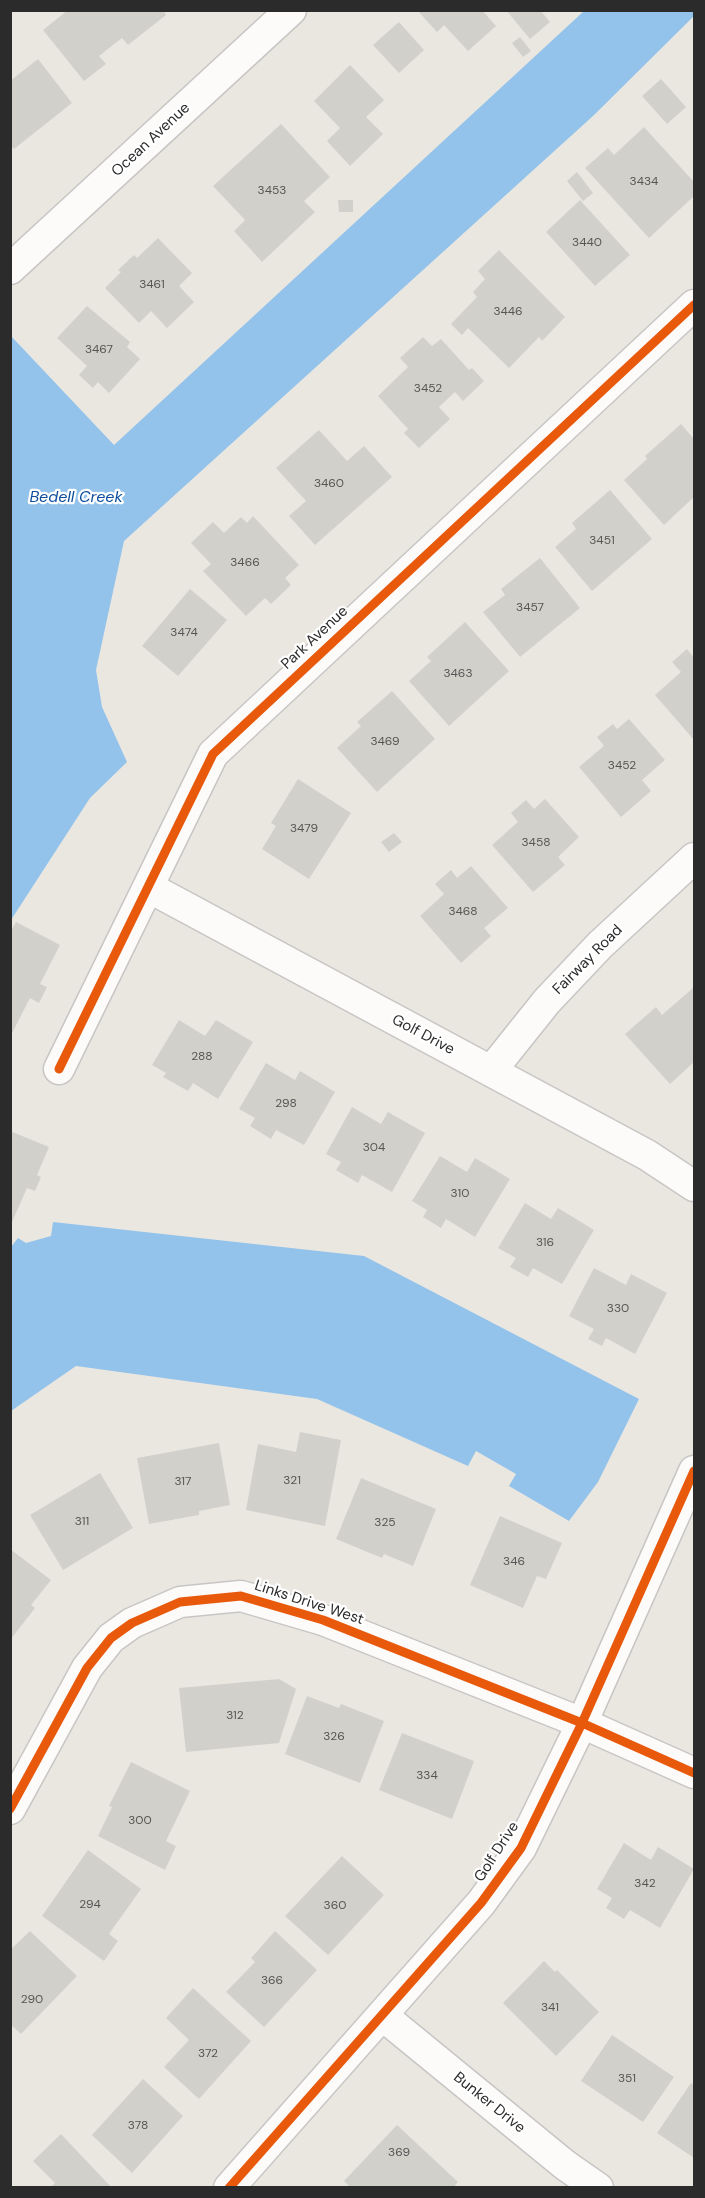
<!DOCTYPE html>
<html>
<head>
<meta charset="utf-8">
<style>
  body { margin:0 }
  #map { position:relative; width:705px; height:2198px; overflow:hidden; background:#eae7e0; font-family:"DM Sans",sans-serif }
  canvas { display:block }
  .frame { position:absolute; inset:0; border:12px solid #2b2b2b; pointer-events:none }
</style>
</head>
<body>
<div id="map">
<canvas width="705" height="2198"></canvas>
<div class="frame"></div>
</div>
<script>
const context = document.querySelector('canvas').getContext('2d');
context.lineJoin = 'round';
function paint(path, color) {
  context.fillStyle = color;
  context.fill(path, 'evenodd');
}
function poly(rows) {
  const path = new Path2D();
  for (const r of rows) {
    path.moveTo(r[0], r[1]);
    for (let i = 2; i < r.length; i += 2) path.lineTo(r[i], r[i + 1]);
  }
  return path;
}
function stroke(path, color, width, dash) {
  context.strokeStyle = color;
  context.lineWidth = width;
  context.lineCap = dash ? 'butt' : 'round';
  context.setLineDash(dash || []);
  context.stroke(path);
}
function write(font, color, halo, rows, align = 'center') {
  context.font = font + ' "DM Sans",sans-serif';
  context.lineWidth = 4.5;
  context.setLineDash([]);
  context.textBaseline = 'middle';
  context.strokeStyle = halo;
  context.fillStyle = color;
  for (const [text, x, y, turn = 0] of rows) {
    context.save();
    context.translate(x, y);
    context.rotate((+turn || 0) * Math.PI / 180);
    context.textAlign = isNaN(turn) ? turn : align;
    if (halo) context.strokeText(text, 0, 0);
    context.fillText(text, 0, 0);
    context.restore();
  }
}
paint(poly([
  [584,11,694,10,694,16,593,116,124,541,96,670,102,707,127,762,90,798,11,920,11,336,114,445],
  [53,1222,364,1256,639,1399,598,1482,569,1521,509,1486,516,1474,476,1451,468,1466,317,1399,76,1366,11,1411,11,1247,18,1238,26,1243,51,1236]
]), '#93c3eb');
paint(poly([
  [68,10,163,10,166,15,128,45,122,38,99,56,106,64,84,81,43,30],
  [417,10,482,10,496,26,468,51,444,25,437,32],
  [506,10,540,10,550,22,530,39],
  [399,22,424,50,399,73,373,45],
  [520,37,531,51,523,57,512,43],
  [38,59,72,103,14,149,10,145,10,81],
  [350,65,384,100,366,117,383,134,350,166,327,141,340,128,314,101],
  [661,79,686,107,667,124,642,96],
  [281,124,330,177,304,201,315,212,262,262,234,231,245,220,213,186],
  [644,127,694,182,694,196,649,238,585,168,608,148,614,155],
  [577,172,593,193,583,201,567,181],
  [338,200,353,200,353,212,339,212],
  [580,200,630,255,595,286,546,232],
  [158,238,192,273,179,286,194,302,167,328,151,311,139,323,105,288,121,272,118,270,134,255,137,258],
  [499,250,565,317,542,341,539,337,509,368,468,328,462,335,451,324,477,297,473,292,485,279,478,271],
  [87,306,130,342,127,347,140,359,109,393,98,382,93,388,79,375,87,366,57,338],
  [423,337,432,346,441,339,469,370,472,368,484,381,463,401,455,392,439,407,450,419,419,448,404,433,408,429,378,396,408,367,400,358],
  [681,424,694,439,694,497,664,525,624,480,647,459,645,456],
  [319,430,347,461,364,446,392,477,315,545,289,516,306,501,276,468],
  [610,490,652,539,592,591,555,547,576,529,572,523],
  [253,516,299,565,285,578,291,585,271,604,265,598,246,616,203,571,211,564,191,543,213,522,224,533,241,517,247,523],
  [540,558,580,608,520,657,483,612,505,595,501,589],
  [190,589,227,620,178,676,142,646],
  [465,622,509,671,449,726,409,681,431,661,427,657],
  [687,649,694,658,694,740,655,695,681,672,672,662],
  [392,691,435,739,377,792,337,748,361,726,357,722],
  [629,719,665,760,642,780,651,791,621,817,579,767,604,746,597,737,613,724,617,729],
  [298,779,351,813,309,879,262,849,276,826,271,823],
  [545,799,579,837,558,857,565,865,533,892,492,845,518,822,511,813,526,800,534,809],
  [394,833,402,842,389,852,381,842],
  [471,866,508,908,484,928,491,936,461,963,420,916,444,894,435,884,451,870,457,878],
  [16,922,60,945,40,984,47,987,39,1003,30,998,10,1037,10,933],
  [693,988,694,1062,670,1084,625,1034,656,1007,662,1015],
  [179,1020,205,1036,216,1020,253,1042,218,1099,193,1083,188,1091,163,1077,166,1073,152,1065],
  [266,1063,295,1080,300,1071,335,1092,304,1145,276,1130,271,1139,250,1126,255,1118,239,1109],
  [352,1107,381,1124,388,1112,425,1133,392,1192,362,1175,358,1183,336,1170,341,1162,326,1154],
  [10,1131,49,1147,37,1175,41,1177,35,1191,27,1188,12,1222],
  [440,1156,467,1172,475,1158,510,1179,475,1237,446,1219,441,1228,423,1217,427,1210,412,1201],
  [525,1203,551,1219,558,1208,594,1230,562,1284,533,1268,528,1277,510,1267,516,1258,498,1248],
  [594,1268,626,1285,631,1274,667,1293,635,1354,606,1338,602,1346,588,1339,594,1329,569,1316],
  [300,1432,341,1440,325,1526,246,1510,258,1444,296,1452],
  [219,1443,230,1505,199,1511,199,1515,149,1524,137,1458],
  [100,1473,133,1528,63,1570,30,1515],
  [361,1478,436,1509,413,1566,384,1554,382,1558,336,1539],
  [500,1516,562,1543,546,1579,537,1576,523,1608,470,1585],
  [10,1549,51,1580,31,1605,35,1608,10,1640],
  [279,1679,296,1689,279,1743,186,1752,179,1688],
  [307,1696,339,1708,341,1704,384,1721,360,1783,285,1754],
  [402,1733,474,1761,452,1819,379,1790],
  [131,1762,190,1791,166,1841,176,1846,165,1870,98,1836,112,1807,109,1806],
  [624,1843,651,1860,658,1847,694,1869,660,1928,630,1910,624,1919,606,1908,612,1898,597,1889],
  [88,1850,141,1889,109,1934,118,1941,104,1961,42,1916],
  [342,1856,384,1895,328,1955,285,1916],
  [30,1931,77,1976,21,2034,10,2024,10,1950],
  [275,1931,317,1970,264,2027,226,1992,255,1962,251,1958],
  [544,1961,555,1972,557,1970,599,2012,556,2056,503,2003],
  [193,1988,251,2041,199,2099,164,2067,189,2040,166,2018],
  [612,2035,674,2077,643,2122,581,2081],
  [143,2079,183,2116,132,2173,92,2135],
  [691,2083,694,2085,694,2158,657,2133],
  [397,2125,458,2182,453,2188,351,2188,344,2181],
  [61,2134,112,2188,50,2188,55,2183,33,2161]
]), '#d2d0cb');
const street = poly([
  [10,269,291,10],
  [150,888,647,1155,694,1186],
  [59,1069,213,754,694,305],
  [491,1071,547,1001,600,945,694,858],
  [10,1809,87,1668,111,1638,132,1623,180,1602,241,1596,323,1620,582,1723,694,1773],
  [383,2016,565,2165,598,2188],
  [229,2188,481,1903,521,1848,582,1723,694,1471]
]);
stroke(street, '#c7c6c5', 33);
stroke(street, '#fcfbfa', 30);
stroke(poly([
  [59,1069,213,754,694,305],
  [10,1809,87,1668,111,1638,132,1623,180,1602,241,1596,323,1620,582,1723,694,1773],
  [229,2188,481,1903,521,1848,582,1723,694,1471]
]), '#e8590c', 9);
write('12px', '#565554', null, [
  ["3434",644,182],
  ["3453",272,191],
  ["3440",587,243],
  ["3461",152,285],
  ["3446",508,312],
  ["3467",99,350],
  ["3452",428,389],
  ["3460",329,484],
  ["3451",602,541],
  ["3466",245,563],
  ["3457",530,608],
  ["3474",184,633],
  ["3463",458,674],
  ["3469",385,742],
  ["3452",622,766],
  ["3479",304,829],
  ["3458",536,843],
  ["3468",463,912],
  ["288",202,1057],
  ["298",286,1104],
  ["304",374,1148],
  ["310",460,1194],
  ["316",545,1243],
  ["330",618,1309],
  ["321",292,1481],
  ["317",183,1482],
  ["311",82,1522],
  ["325",385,1523],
  ["346",514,1562],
  ["312",235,1716],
  ["326",334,1737],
  ["334",427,1776],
  ["300",140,1821],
  ["342",645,1884],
  ["294",90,1905],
  ["360",335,1906],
  ["366",272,1981],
  ["290",32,2000],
  ["341",550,2008],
  ["372",208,2054],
  ["351",627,2079],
  ["378",138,2126],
  ["369",399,2153]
]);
write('15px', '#2b2b2b', '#fff', [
  ["Ocean Avenue",151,140,-43],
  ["Park Avenue",315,638,-43],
  ["Fairway Road",588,960,-45],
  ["Golf Drive",423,1035,28],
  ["Links Drive West",309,1603,18],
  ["Golf Drive",497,1852,-57],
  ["Bunker Drive",489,2103,39]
]);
write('italic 16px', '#0c4e9d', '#fff', [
  ["Bedell Creek",76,498]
]);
</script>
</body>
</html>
